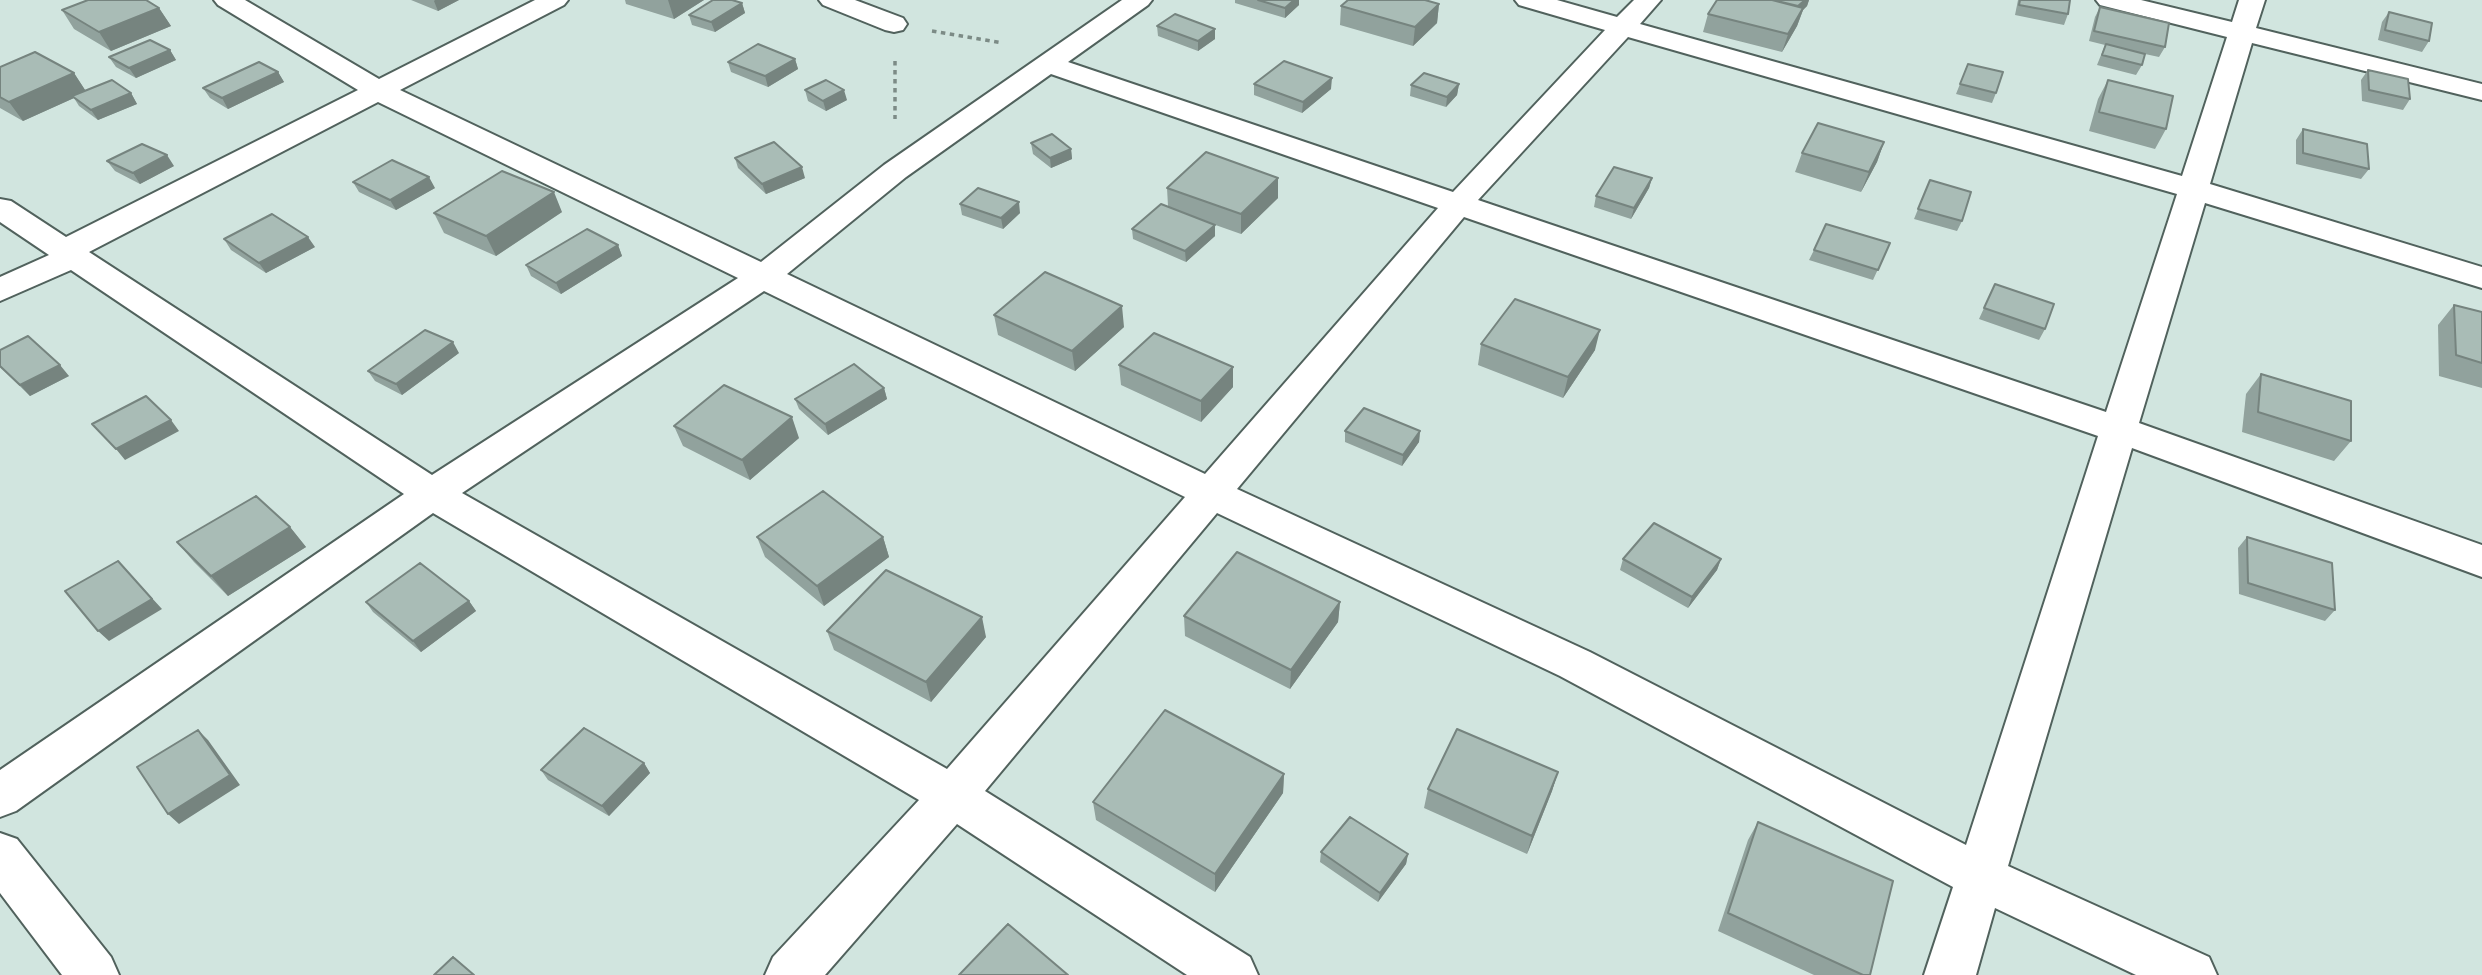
<!DOCTYPE html>
<html>
<head>
<meta charset="utf-8">
<style>
  body { margin:0 }
  canvas { display:block; background:#d1e5df }
</style>
</head>
<body>
<canvas width="2482" height="975"></canvas>
<script>
const context = document.querySelector('canvas').getContext('2d');
context.lineJoin = 'round';
function poly(rows) {
  const path = new Path2D();
  for (const r of rows) {
    path.moveTo(r[0], r[1]);
    for (let i = 2; i < r.length; i += 2) path.lineTo(r[i], r[i + 1]);
  }
  return path;
}
function stroke(path, color, width, dash) {
  context.strokeStyle = color;
  context.lineWidth = width;
  context.lineCap = dash ? 'butt' : 'round';
  context.setLineDash(dash || []);
  context.stroke(path);
}
function paint(path, color) {
  context.fillStyle = color;
  context.fill(path, 'evenodd');
}
const minor = poly([
  [214,0,245,0,379,79,535,0,568,0,564,5,400,90,761,262,884,165,1122,0,1152,0,1148,5,1068,62,1453,192,1605,30,1519,5,1515,0,1557,0,1617,17,1634,0,1661,0,1640,24,2182,176,2227,37,2100,5,2096,0,2141,0,2232,22,2239,0,2265,0,2256,28,2482,84,2482,100,2252,43,2210,184,2482,267,2482,288,2205,203,2139,423,2482,545,2482,577,2132,448,2008,866,2209,957,2217,975,2136,975,1995,908,1976,975,1924,975,1953,887,1560,676,1217,513,985,791,1250,957,1258,975,1187,975,957,824,825,975,765,975,773,957,919,800,433,513,16,811,0,817,0,770,404,494,71,270,0,301,0,277,49,255,0,222,0,199,11,201,66,237,358,90,218,5,214,0],
  [1628,37,2177,194,2106,412,1478,200,1628,37],
  [1051,74,1438,208,1205,474,787,274,906,177,1051,74],
  [378,102,738,278,432,475,89,252,378,102],
  [1464,217,2098,436,1966,845,1590,652,1237,489,1464,217],
  [764,291,1185,497,947,769,462,493,764,291],
  [819,0,855,0,903,18,907,24,903,30,894,32,885,30,823,5,819,0],
  [0,833,17,839,111,957,119,975,62,975,0,893,0,833]
]);
stroke(minor, '#51625d', 4);
stroke(poly([
  [932,31,1003,43],
  [895,61,895,119]
]), '#7c8b86', 3.5, [4.5, 4.5]);
paint(minor, '#fff');
paint(poly([
  [411,0,459,0,438,11],
  [625,0,704,0,674,19,626,4],
  [1235,0,1299,0,1299,5,1285,18,1235,3],
  [1717,0,1809,0,1807,6,1803,10,1797,26,1782,52,1703,32,1708,14],
  [2018,0,2070,0,2068,14,2064,25,2015,15],
  [742,3,745,13,715,32,692,25,689,15],
  [1439,4,1437,23,1413,46,1340,25,1341,6],
  [2100,7,2165,47,2159,57,2145,54,2142,65,2136,75,2097,65,2105,45,2089,41,2095,17],
  [159,8,171,26,111,51,74,29,62,10],
  [2389,12,2429,41,2422,52,2378,40,2382,22],
  [1157,26,1215,39,1198,51,1158,36],
  [170,50,176,60,136,78,116,67,109,57],
  [795,59,798,69,768,87,731,72,728,62],
  [1968,64,1996,93,1992,103,1956,94],
  [0,67,74,73,85,90,131,93,137,104,98,120,79,106,74,98,23,121,0,108],
  [2368,70,2410,99,2403,110,2362,101,2361,80],
  [278,72,284,82,228,109,210,98,203,88],
  [2108,80,2166,129,2155,149,2089,131,2098,99],
  [1254,84,1331,89,1302,113,1254,95],
  [1459,84,1457,95,1446,107,1410,96,1411,85],
  [805,90,847,100,826,111,808,101],
  [2303,129,2369,169,2361,179,2296,164,2296,140],
  [1884,142,1877,162,1861,192,1795,172,1802,153],
  [1031,143,1071,149,1072,159,1051,168,1033,154],
  [735,158,805,178,766,194,738,168],
  [107,161,174,166,140,184,115,171],
  [1652,178,1649,188,1631,219,1594,207,1596,196],
  [1930,180,1962,221,1957,231,1914,219],
  [353,182,435,188,396,210,359,192],
  [1167,188,1278,198,1241,234,1207,222,1215,225,1215,236,1186,262,1133,239,1132,229,1168,206],
  [960,204,1020,213,1003,229,962,215],
  [562,212,496,256,444,233,434,213],
  [224,239,315,247,266,273,231,250],
  [1890,243,1873,280,1809,260,1814,250],
  [618,245,622,256,561,294,531,276,526,265],
  [1995,284,2045,329,2039,340,1979,319],
  [2454,305,2482,312,2482,388,2439,376,2438,325],
  [994,315,1124,327,1075,371,998,335],
  [1481,344,1595,350,1563,398,1478,365],
  [0,350,69,376,30,396,0,367],
  [459,353,402,395,375,381,368,371],
  [1119,365,1233,367,1233,387,1201,422,1121,385],
  [2261,374,2351,441,2334,461,2242,432,2246,394],
  [884,388,887,399,828,435,799,409,795,399],
  [674,426,799,438,750,480,683,446],
  [1345,431,1420,431,1419,442,1402,466,1345,442],
  [290,527,306,547,228,596,194,562,177,542],
  [757,537,883,537,889,557,824,606,765,557],
  [2247,537,2335,610,2325,621,2239,594,2238,548],
  [1623,559,1721,559,1717,570,1688,608,1620,570],
  [469,601,476,611,421,652,373,612,366,602],
  [1340,602,1338,622,1290,689,1185,636,1184,616],
  [827,631,986,637,931,702,834,650],
  [644,763,650,773,609,816,548,780,541,770],
  [1558,772,1552,791,1527,854,1424,808,1428,789],
  [1284,774,1283,793,1215,892,1096,820,1093,802],
  [1758,822,1863,975,1814,975,1718,931,1748,840],
  [1321,852,1408,854,1406,864,1378,902,1320,862]
]), '#91a29d');
paint(poly([
  [435,0,459,0,438,11,434,1],
  [668,0,704,0,674,19],
  [1294,0,1299,0,1299,5,1285,18,1285,8],
  [1805,0,1809,0,1807,6,1803,10,1797,26,1782,52,1797,8],
  [742,3,745,13,715,32,711,22],
  [1439,4,1437,23,1413,46,1415,27],
  [159,8,171,26,111,51,99,32],
  [1215,29,1215,39,1198,51,1198,41],
  [170,50,176,60,136,78,129,68],
  [795,59,798,69,768,87,765,76],
  [278,72,284,82,228,109,222,98],
  [74,73,87,93,72,96,74,98,23,121,9,102],
  [1332,78,1331,89,1302,113,1303,102],
  [1459,84,1457,95,1446,107,1447,97],
  [844,90,847,100,826,111,823,101],
  [131,93,137,104,98,120,91,110],
  [1884,142,1877,162,1861,192,1869,172],
  [1071,149,1072,159,1051,168,1050,158],
  [167,155,174,166,140,184,133,173],
  [802,167,805,178,766,194,762,184],
  [429,177,435,188,396,210,390,200],
  [1278,178,1278,198,1241,234,1241,214],
  [1652,178,1649,188,1631,219,1634,208],
  [554,192,562,212,496,256,486,236],
  [1019,202,1020,213,1003,229,1001,218],
  [1215,225,1215,236,1186,262,1185,251],
  [308,237,315,247,266,273,259,263],
  [618,245,622,256,561,294,556,283],
  [1122,306,1124,327,1075,371,1072,351],
  [1600,330,1595,350,1563,398,1568,377],
  [453,342,459,353,402,395,396,384],
  [60,365,69,376,30,396,20,385],
  [1233,367,1233,387,1201,422,1201,401],
  [884,388,887,399,828,435,825,424],
  [792,417,799,438,750,480,742,460],
  [171,420,179,431,125,460,116,449],
  [1420,431,1419,442,1402,466,1403,455],
  [290,527,306,547,228,596,211,576],
  [883,537,889,557,824,606,817,586],
  [1721,559,1717,570,1688,608,1692,597],
  [118,561,162,609,109,641,98,631],
  [469,601,476,611,421,652,413,641],
  [1340,602,1338,622,1290,689,1291,670],
  [982,617,986,637,931,702,926,682],
  [198,730,208,740,240,785,179,824,168,814],
  [644,763,650,773,609,816,602,806],
  [1558,772,1552,791,1527,854,1532,836],
  [1284,774,1283,793,1215,892,1215,874],
  [1408,854,1406,864,1378,902,1380,893]
]), '#76847f');
const building = poly([
  [88,0,146,0,159,8,99,32,62,10,88,0],
  [713,0,732,0,742,3,711,22,689,15,713,0],
  [1258,0,1294,0,1285,8,1258,0],
  [1348,0,1425,0,1439,4,1415,27,1341,6,1348,0],
  [1717,0,1772,0,1803,8,1788,34,1708,14,1717,0],
  [1773,0,1805,0,1798,6,1773,0],
  [2020,0,2070,0,2068,14,2019,5,2020,0],
  [2100,7,2169,23,2165,47,2094,31,2100,7],
  [2389,12,2432,23,2429,41,2385,30,2389,12],
  [1175,14,1215,29,1198,41,1157,26,1175,14],
  [150,40,170,50,129,68,109,57,150,40],
  [758,44,795,59,765,76,728,62,758,44],
  [2106,44,2145,54,2142,65,2102,55,2106,44],
  [35,52,74,73,9,102,0,97,0,67,35,52],
  [1284,61,1332,78,1303,102,1254,84,1284,61],
  [259,62,278,72,222,98,203,88,259,62],
  [1968,64,2003,72,1996,93,1960,84,1968,64],
  [2368,70,2408,79,2410,99,2369,90,2368,70],
  [1424,73,1459,84,1447,97,1411,85,1424,73],
  [112,80,131,93,91,110,72,96,112,80],
  [826,80,844,90,823,101,805,90,826,80],
  [2108,80,2173,96,2166,129,2099,112,2108,80],
  [1818,123,1884,142,1869,172,1802,153,1818,123],
  [2303,129,2367,144,2369,169,2303,153,2303,129],
  [1052,134,1071,149,1050,158,1031,143,1052,134],
  [774,142,802,167,762,184,735,158,774,142],
  [142,144,167,155,133,173,107,161,142,144],
  [1206,152,1278,178,1241,214,1167,188,1206,152],
  [392,160,429,177,390,200,353,182,392,160],
  [1614,167,1652,178,1634,208,1596,196,1614,167],
  [502,171,554,192,486,236,434,213,502,171],
  [1930,180,1971,192,1962,221,1918,209,1930,180],
  [978,188,1019,202,1001,218,960,204,978,188],
  [1161,204,1215,225,1185,251,1132,229,1161,204],
  [272,214,308,237,259,263,224,239,272,214],
  [1826,224,1890,243,1878,270,1814,250,1826,224],
  [587,229,618,245,556,283,526,265,587,229],
  [1045,272,1122,306,1072,351,994,315,1045,272],
  [1995,284,2054,304,2045,329,1984,308,1995,284],
  [1515,299,1600,330,1568,377,1481,344,1515,299],
  [2454,305,2482,312,2482,363,2456,355,2454,305],
  [425,330,453,342,396,384,368,371,425,330],
  [1154,333,1233,367,1201,401,1119,365,1154,333],
  [28,336,60,365,20,385,0,366,0,350,28,336],
  [854,364,884,388,825,424,795,399,854,364],
  [2261,374,2351,401,2351,441,2258,412,2261,374],
  [724,385,792,417,742,460,674,426,724,385],
  [146,396,171,420,116,449,92,424,146,396],
  [1364,408,1420,431,1403,455,1345,431,1364,408],
  [823,491,883,537,817,586,757,537,823,491],
  [256,496,290,527,211,576,177,542,256,496],
  [1654,523,1721,559,1692,597,1623,559,1654,523],
  [2247,537,2332,563,2335,610,2248,583,2247,537],
  [1237,552,1340,602,1291,670,1184,616,1237,552],
  [118,561,152,599,98,631,65,591,118,561],
  [420,563,469,601,413,641,366,602,420,563],
  [886,570,982,617,926,682,827,631,886,570],
  [1165,710,1284,774,1215,874,1093,802,1165,710],
  [584,728,644,763,602,806,541,770,584,728],
  [1457,729,1558,772,1532,836,1428,789,1457,729],
  [198,730,230,775,168,814,137,767,198,730],
  [1350,817,1408,854,1380,893,1321,852,1350,817],
  [1758,822,1893,881,1870,975,1863,975,1728,913,1758,822],
  [1008,924,1068,975,959,975,1008,924],
  [453,957,474,975,434,975,453,957]
]);
paint(building, '#a9bcb6');
stroke(building, '#76847f', 2);
</script>
</body>
</html>
